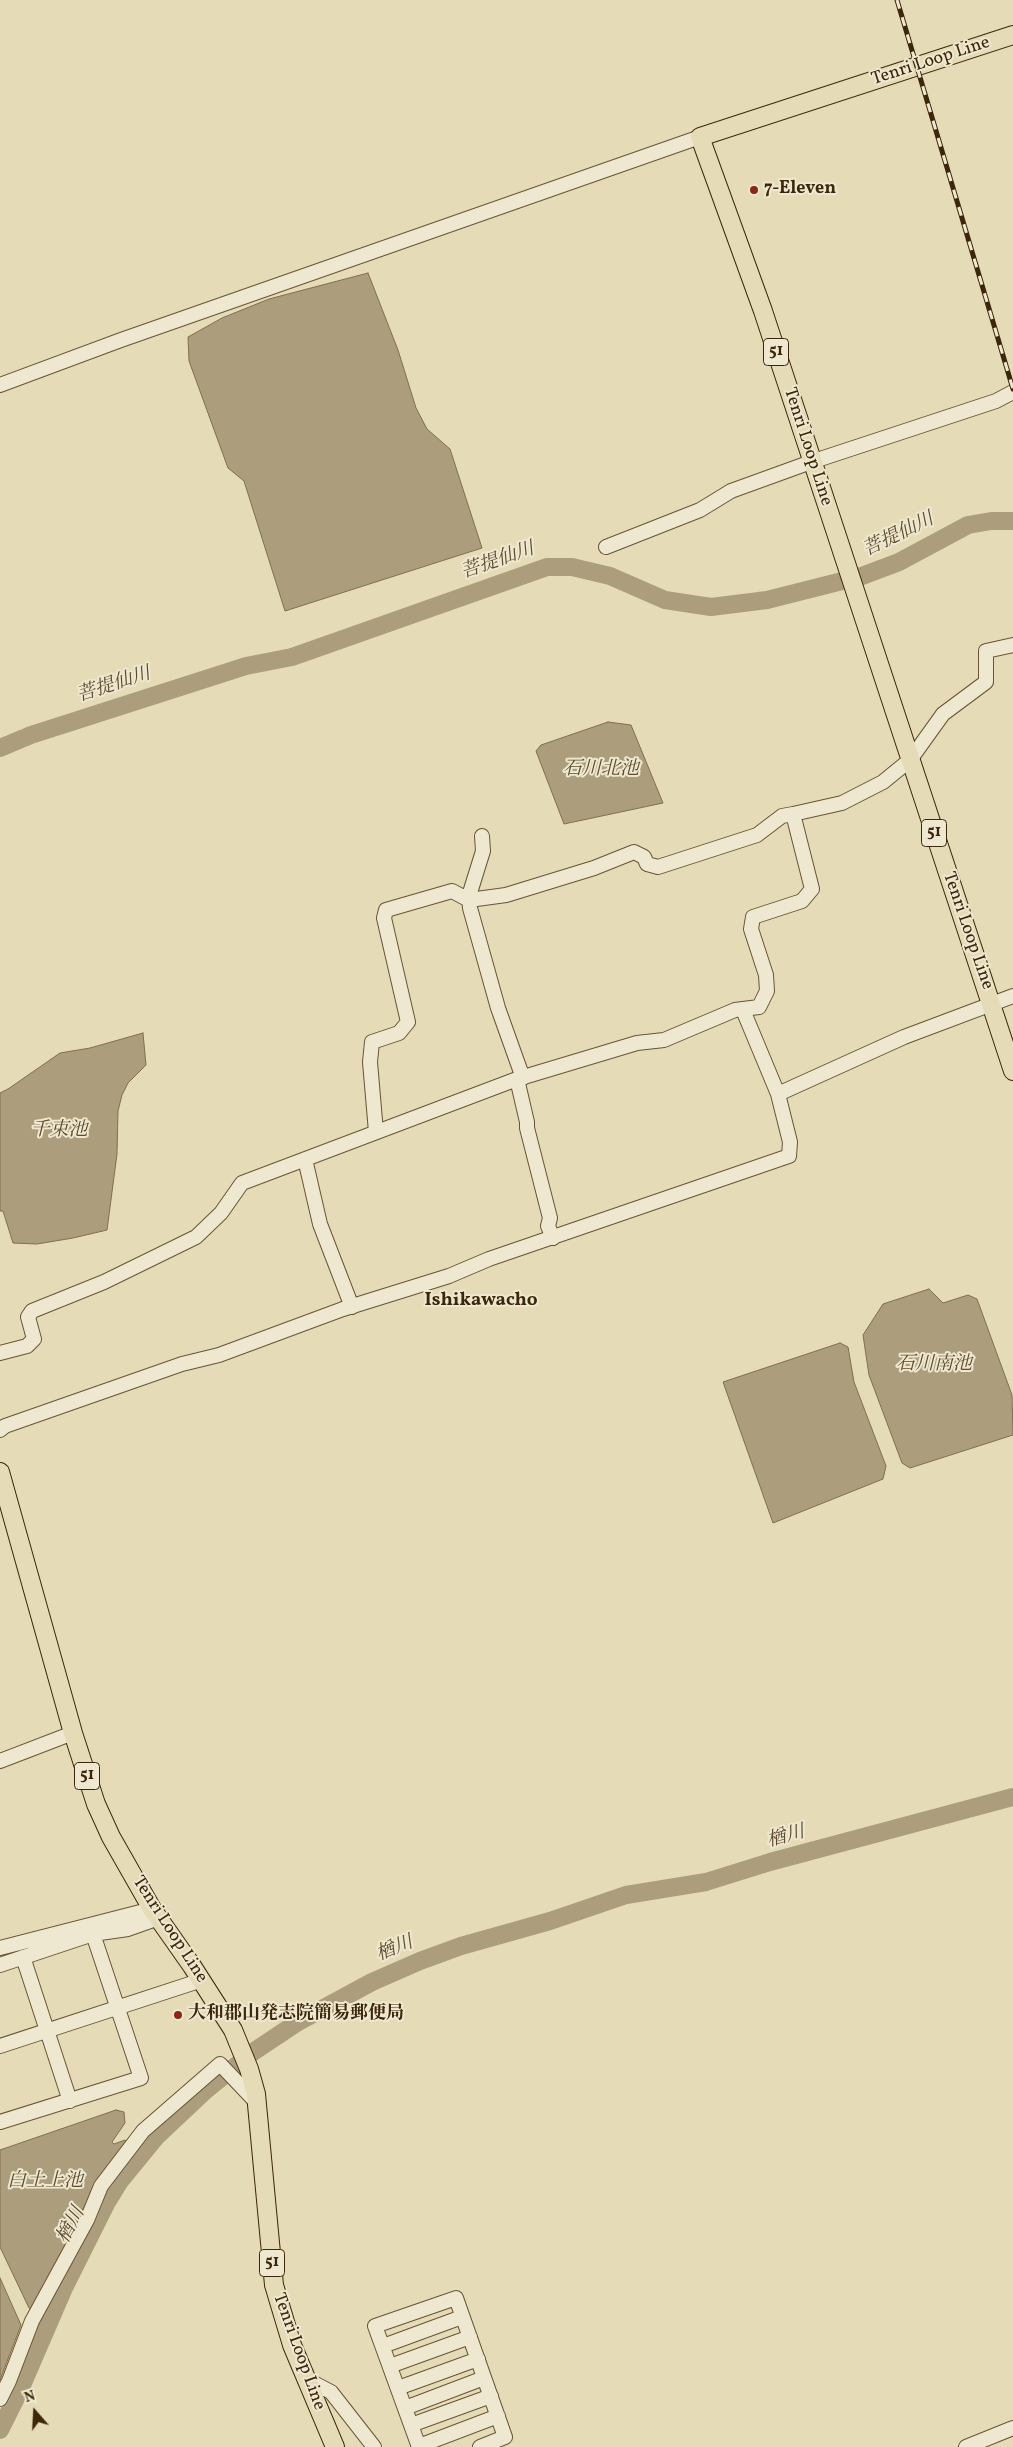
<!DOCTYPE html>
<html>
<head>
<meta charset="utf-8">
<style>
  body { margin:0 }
  #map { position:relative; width:1013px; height:2447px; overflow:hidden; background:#e5dbb7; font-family:Vollkorn,serif }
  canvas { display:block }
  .north { position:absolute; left:10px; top:2387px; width:50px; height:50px; -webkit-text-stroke:4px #eee8d0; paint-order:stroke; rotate:341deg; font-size:14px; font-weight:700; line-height:20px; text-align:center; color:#3d270a }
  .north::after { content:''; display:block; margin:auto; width:18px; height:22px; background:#3d270a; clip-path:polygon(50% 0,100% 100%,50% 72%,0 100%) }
</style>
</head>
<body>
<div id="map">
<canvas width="1013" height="2447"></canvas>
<div class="north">N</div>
</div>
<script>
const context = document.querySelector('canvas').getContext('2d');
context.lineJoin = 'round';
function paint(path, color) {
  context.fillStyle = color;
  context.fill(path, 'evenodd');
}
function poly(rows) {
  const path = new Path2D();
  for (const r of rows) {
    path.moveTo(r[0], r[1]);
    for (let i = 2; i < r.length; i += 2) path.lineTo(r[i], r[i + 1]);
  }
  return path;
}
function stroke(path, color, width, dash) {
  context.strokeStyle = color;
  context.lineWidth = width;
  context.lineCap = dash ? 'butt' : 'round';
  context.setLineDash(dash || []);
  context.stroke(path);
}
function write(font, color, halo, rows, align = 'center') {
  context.font = font + ' Vollkorn,"Noto Serif JP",serif';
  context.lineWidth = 4;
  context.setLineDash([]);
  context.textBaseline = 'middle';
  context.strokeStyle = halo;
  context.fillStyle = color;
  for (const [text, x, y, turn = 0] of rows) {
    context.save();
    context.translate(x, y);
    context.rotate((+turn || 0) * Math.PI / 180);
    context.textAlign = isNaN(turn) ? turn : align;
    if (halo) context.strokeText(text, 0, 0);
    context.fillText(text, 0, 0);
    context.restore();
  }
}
const water = poly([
  [368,273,398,350,416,408,427,429,450,449,482,548,285,611,244,481,228,468,189,361,188,337,222,318,269,299,368,273],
  [608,722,631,725,663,803,564,824,536,751,541,745,608,722],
  [143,1033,146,1065,128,1083,122,1095,118,1111,117,1154,107,1230,73,1238,37,1244,13,1243,3,1211,0,1211,0,1093,8,1089,60,1053,90,1048,143,1033],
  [929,1289,943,1303,968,1295,977,1299,1012,1395,1013,1435,910,1468,902,1463,869,1375,863,1335,883,1304,929,1289],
  [840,1343,848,1347,854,1382,886,1466,883,1479,773,1523,723,1382,840,1343],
  [116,2110,124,2112,125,2123,112,2142,114,2144,125,2140,130,2144,104,2175,76,2220,79,2228,37,2311,29,2308,0,2247,0,2150,116,2110],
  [0,2278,21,2325,0,2380,0,2278]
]);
paint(water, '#ac9e7c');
stroke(water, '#806e4e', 1);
stroke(poly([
  [0,748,31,735,246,666,292,657,547,567,572,567,610,576,665,600,711,607,767,600,862,576,899,562,968,525,991,521,1013,521],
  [0,2430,20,2390,64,2288,107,2202,120,2181,156,2137,206,2090,253,2052,298,2022,372,1982,420,1961,461,1946,550,1921,626,1895,706,1882,770,1862,1013,1797]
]), '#ac9e7c', 18);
const minor = poly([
  [0,385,121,340,700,137],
  [606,547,700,510,731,491,811,462,996,401,1013,392],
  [482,836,483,851,469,896,470,908,498,1008,523,1078],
  [743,1010,778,1094],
  [517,1079,527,1122,527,1128,550,1218,548,1226,553,1238],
  [376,1132,370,1062,372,1042,399,1033,408,1022,384,918,386,910,452,891,469,900,506,895,594,868,634,852,644,857,647,864,658,867,757,835,782,816,793,814],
  [305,1159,320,1224,352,1307],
  [0,1353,27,1346,34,1339,28,1317,32,1311,104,1282,196,1237,221,1213,242,1183,517,1079,637,1043,664,1040,735,1010,759,1007,767,991,766,975,751,929,753,917,802,901,812,889,793,814,842,803,883,782,910,760,943,714,986,682,986,651,1013,645],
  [0,1430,5,1426,182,1364,219,1355,343,1309,449,1276,489,1259,789,1156,790,1142,778,1094,904,1037,1013,996],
  [0,1761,73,1733],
  [0,1948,152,1909],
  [23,1957,70,2101],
  [0,1965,93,1934,128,1929,159,1918],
  [0,2046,202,1980],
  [0,2122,141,2078,93,1934],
  [383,2346,462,2317],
  [390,2366,470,2337],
  [306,2379,331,2392,374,2447],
  [398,2388,478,2359],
  [0,2399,9,2381,32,2321,87,2220,101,2186,143,2131,220,2064,257,2103],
  [405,2408,484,2378],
  [411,2425,491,2396],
  [419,2446,498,2416],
  [419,2447,375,2326,456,2298,505,2437,480,2447],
  [966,2447,1013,2428]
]);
const major = poly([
  [1013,35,700,137,763,311,1013,1071],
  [0,1472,73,1733,96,1804,111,1837,152,1909,192,1966,233,2030,249,2069,256,2094,274,2285,292,2345,335,2447]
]);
stroke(minor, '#675435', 16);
stroke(major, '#3d270a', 20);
stroke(minor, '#eee8d0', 14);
stroke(major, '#e5dbb7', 18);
const rail = poly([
  [897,0,1013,389]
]);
stroke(rail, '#3d270a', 5);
stroke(rail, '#eee8d0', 3, [9]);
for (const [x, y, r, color] of [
  [754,190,5,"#8f2418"],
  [178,2015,5,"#8f2418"]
]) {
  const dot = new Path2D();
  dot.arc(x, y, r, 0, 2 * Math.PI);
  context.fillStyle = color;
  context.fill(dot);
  stroke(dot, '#eee8d0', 2);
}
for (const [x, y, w] of [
  [776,352,25],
  [934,833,25],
  [87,1776,25],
  [272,2263,25]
]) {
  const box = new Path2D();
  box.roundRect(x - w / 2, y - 13.5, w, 27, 4);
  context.fillStyle = '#eee8d0';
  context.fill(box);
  stroke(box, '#3d270a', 1);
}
write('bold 16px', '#3d270a', null, [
  ["51",776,352],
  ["51",934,833],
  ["51",87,1776],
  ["51",272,2263]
]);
write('18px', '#3d270a', '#eee8d0', [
  ["Tenri Loop Line",931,62,-18],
  ["Tenri Loop Line",807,447,72],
  ["Tenri Loop Line",967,931,71],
  ["Tenri Loop Line",169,1930,57],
  ["Tenri Loop Line",298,2352,70]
]);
write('bold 18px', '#3d270a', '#eee8d0', [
  ["7-Eleven",764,190],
  ["大和郡山発志院簡易郵便局",188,2015]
], 'left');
write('italic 19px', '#5e4b2c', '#eee8d0', [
  ["菩提仙川",899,536,-26],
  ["菩提仙川",498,562,-19],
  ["菩提仙川",114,686,-18],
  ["石川北池",601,771],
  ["千束池",59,1132],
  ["石川南池",934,1366],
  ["楢川",786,1838,-15],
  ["楢川",395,1950,-22],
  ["白土上池",45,2183],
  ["楢川",72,2226,-62]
]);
write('bold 19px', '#3d270a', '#eee8d0', [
  ["Ishikawacho",481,1302]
]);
</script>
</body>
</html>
